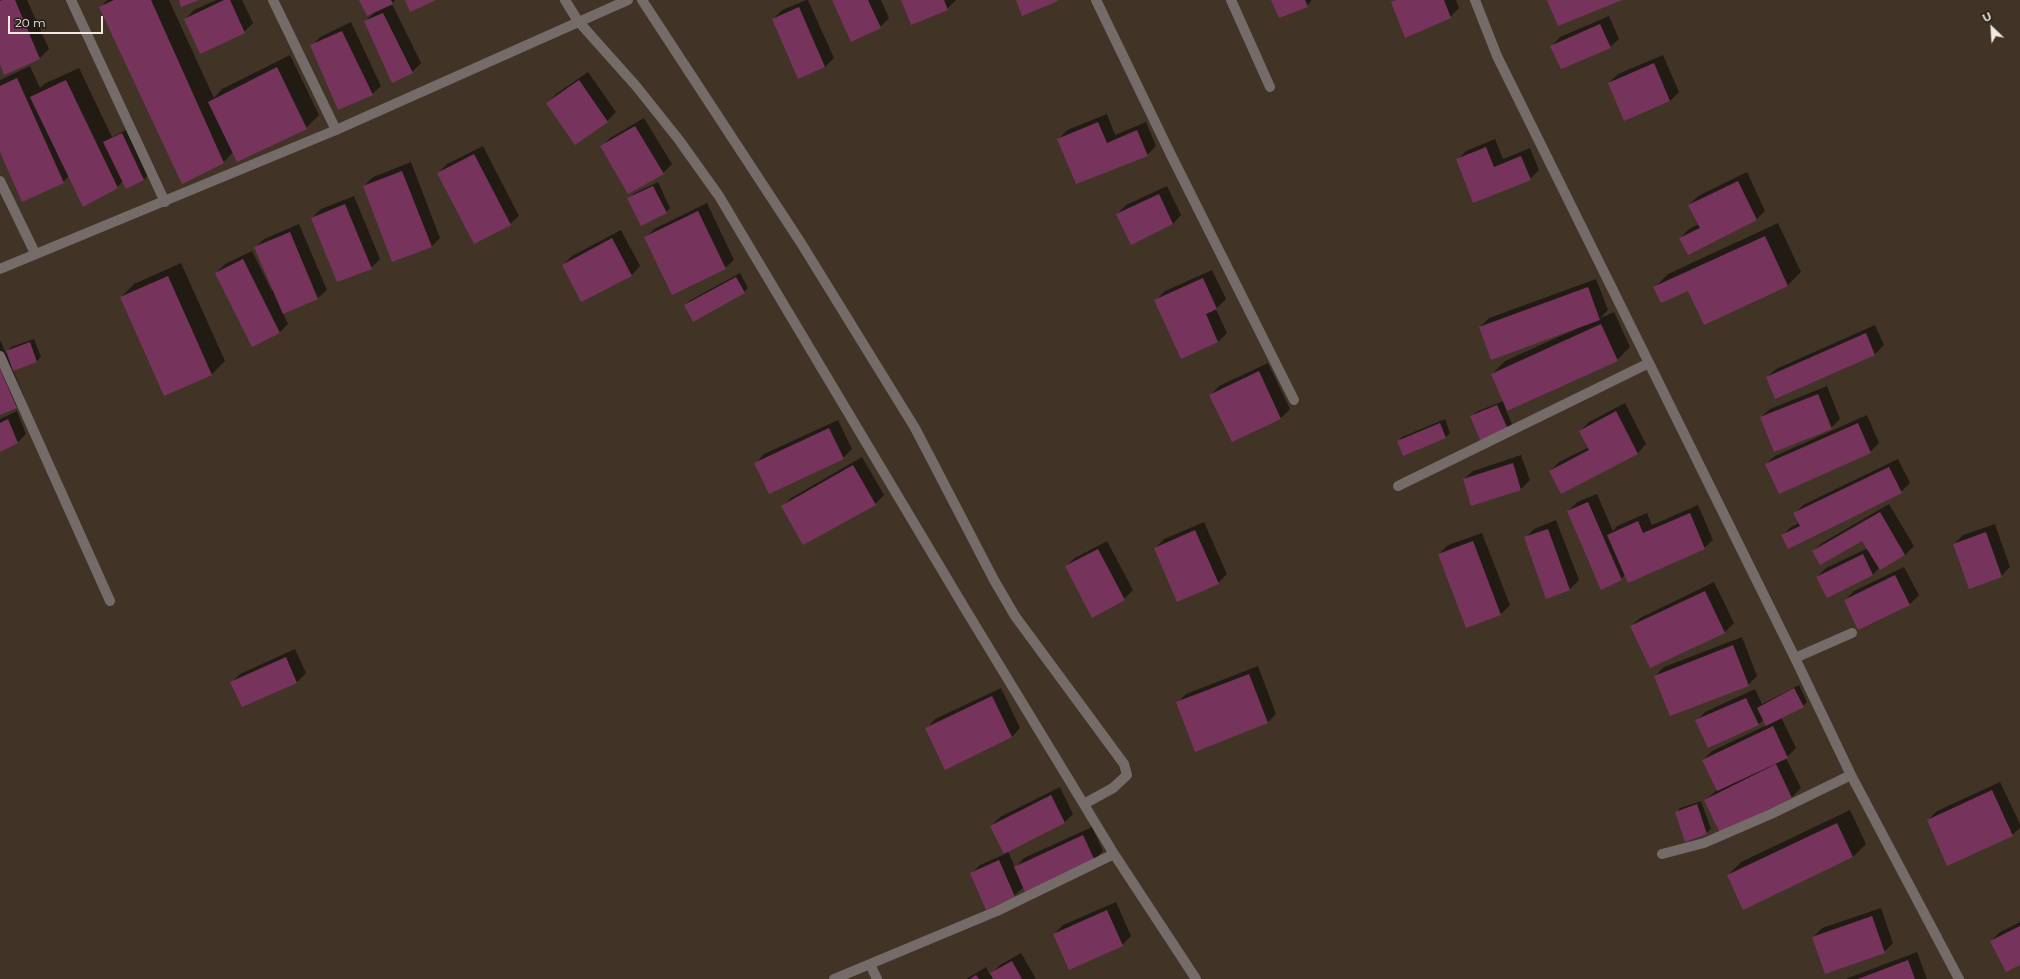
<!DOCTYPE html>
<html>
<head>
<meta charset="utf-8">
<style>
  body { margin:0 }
  #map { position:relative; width:2020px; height:979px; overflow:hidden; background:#413427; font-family:Montserrat,sans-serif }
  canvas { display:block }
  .north { position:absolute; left:1972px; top:8px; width:40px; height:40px; -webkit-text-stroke:3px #231d17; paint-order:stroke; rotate:335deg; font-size:11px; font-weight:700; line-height:16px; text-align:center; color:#f1e9e1 }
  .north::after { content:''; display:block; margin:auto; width:14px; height:18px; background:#f1e9e1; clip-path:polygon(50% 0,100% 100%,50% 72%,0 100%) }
  .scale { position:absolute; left:8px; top:16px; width:95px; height:18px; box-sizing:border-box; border:2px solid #f1e9e1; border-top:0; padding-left:5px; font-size:12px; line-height:14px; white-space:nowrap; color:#f1e9e1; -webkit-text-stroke:3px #231d17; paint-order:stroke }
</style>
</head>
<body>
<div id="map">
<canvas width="2020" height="979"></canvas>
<div class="north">U</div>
<div class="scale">20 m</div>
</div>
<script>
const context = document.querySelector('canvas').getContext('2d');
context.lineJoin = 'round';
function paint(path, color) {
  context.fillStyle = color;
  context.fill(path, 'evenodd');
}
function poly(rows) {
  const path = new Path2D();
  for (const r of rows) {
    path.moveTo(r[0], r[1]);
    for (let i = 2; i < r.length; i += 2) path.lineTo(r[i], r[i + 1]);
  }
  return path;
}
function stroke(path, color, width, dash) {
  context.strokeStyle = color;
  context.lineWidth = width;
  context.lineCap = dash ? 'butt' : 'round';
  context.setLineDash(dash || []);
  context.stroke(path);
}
paint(poly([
  [0,0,27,0,49,49,40,58,5,73,0,62],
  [107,0,169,0,214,98,222,89,290,55,319,115,306,128,233,152,224,162,183,182,100,8],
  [216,0,242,0,253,23,244,32,185,19,194,10],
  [360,0,395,0,392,4,421,63,412,72,393,81,365,21,375,12],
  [806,0,808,0,834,58,825,67,799,78,773,19,782,10],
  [833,0,881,0,889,18,880,27,851,40],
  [902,0,956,0,947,9],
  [1272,0,1311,0,1311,1,1307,6],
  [1395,0,1456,0,1459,8,1450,17,1393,2],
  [1609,16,1619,39,1610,47,1552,46,1560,37],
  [351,22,381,86,372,94,312,46,320,37],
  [1663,55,1679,92,1670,101,1609,83,1618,74],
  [30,66,40,88,44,84,79,68,112,137,126,130,148,175,144,180,123,181,117,187,69,176,63,182,0,150,0,80],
  [588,72,616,112,607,121,547,103,556,94],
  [1107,114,1115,135,1146,122,1156,146,1147,155,1059,139,1067,130],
  [644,118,672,164,663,173,601,147,610,138],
  [1495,139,1503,159,1530,148,1539,170,1530,179,1457,160,1466,151],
  [483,146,519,216,510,224,438,173,447,164],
  [411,162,440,238,431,247,364,186,373,177],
  [1747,172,1765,211,1757,219,1680,238,1689,229,1699,224,1689,205,1698,196],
  [658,182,670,208,666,213,629,198,633,194],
  [1167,186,1181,215,1173,224,1117,214,1126,205],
  [354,196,380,259,371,268,312,218,321,209],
  [707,203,734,260,725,268,645,238,654,229],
  [1778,223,1801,272,1788,285,1704,323,1688,290,1655,287,1668,274],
  [299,224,327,290,318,298,283,313,288,324,279,333,216,273,225,264,252,251,272,291,273,290,255,247,264,239],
  [621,230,640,266,632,275,582,300,563,265,572,256],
  [181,263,225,361,212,374,165,395,121,297,134,284],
  [1212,270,1226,299,1216,309,1227,333,1218,342,1156,300,1165,291],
  [740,273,748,288,744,292,685,306,689,301],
  [1596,279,1608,310,1600,318,1614,312,1630,347,1617,360,1506,410,1512,424,1508,428,1471,417,1476,412,1503,401,1492,374,1505,361,1576,329,1575,328,1480,327,1489,318],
  [1875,325,1884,345,1875,354,1776,397,1767,377,1776,369],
  [34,339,41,357,36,362,13,370,25,399,16,408,0,414,0,340,6,353,11,347],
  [1268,363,1290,409,1281,418,1233,441,1211,395,1219,386],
  [1827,386,1840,419,1831,428,1761,417,1770,409],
  [1625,403,1646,444,1638,453,1561,493,1550,471,1559,462,1589,447,1580,431,1589,422],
  [17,411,26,434,17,443,0,451,0,419],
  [1867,415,1879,443,1870,452,1766,464,1775,456],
  [1445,419,1450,433,1446,437,1403,455,1398,441,1402,437],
  [838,420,852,449,843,458,756,463,764,454],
  [1521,455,1530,480,1521,489,1472,505,1464,479,1473,471],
  [862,457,884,495,875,504,782,507,791,498],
  [1898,459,1910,483,1901,492,1783,535,1791,527,1799,523,1795,513,1803,505],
  [1597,494,1613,531,1617,526,1647,513,1652,525,1698,505,1713,540,1704,548,1625,575,1621,579,1568,511,1577,502],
  [1889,504,1914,546,1905,555,1879,568,1873,575,1817,577,1826,568,1868,548,1863,539,1813,551,1822,543],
  [1556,520,1579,580,1570,589,1547,598,1525,538,1534,529],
  [1204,522,1227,574,1218,583,1155,548,1164,539],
  [1995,524,2010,567,2001,576,1954,544,1963,535],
  [1482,533,1510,605,1501,614,1467,627,1439,554,1448,545],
  [1107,541,1133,590,1124,599,1066,566,1075,558],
  [1904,567,1919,595,1910,604,1859,629,1845,600,1854,591],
  [1714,582,1734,623,1725,632,1651,667,1631,626,1640,618],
  [1742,637,1757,676,1748,685,1655,676,1664,667],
  [295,649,306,673,297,682,242,706,232,682,240,674],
  [1258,666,1276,714,1267,723,1177,703,1186,694],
  [1799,685,1807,702,1803,706,1781,717,1796,748,1786,758,1801,788,1792,797,1721,832,1705,800,1717,790,1703,760,1712,751,1767,725,1764,719,1758,725,1697,720,1705,712,1755,689,1762,704],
  [1001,688,1020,728,1012,737,927,728,935,719],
  [2000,782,2020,824,2020,828,2012,835,1928,820,1937,811],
  [1060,787,1073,814,1065,822,1008,851,1015,868,1024,858,1092,827,1103,851,1094,860,1024,887,1014,896,972,873,980,865,1005,854,991,826,1000,817],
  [1701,801,1711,829,1706,833,1676,813,1680,808],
  [1850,810,1866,844,1853,857,1743,908,1728,875,1741,862],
  [1116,902,1131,936,1122,945,1054,934,1063,925],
  [1881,908,1893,943,1884,952,1813,937,1822,928],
  [2020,922,2020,964,1991,941,2000,932],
  [1917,952,1927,979,1846,979,1848,978],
  [1021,953,1036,979,966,979,986,967,990,975,1000,965]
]), '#0007');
paint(poly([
  [2,0,15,0,40,59,4,75,0,64,0,1],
  [114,0,151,0,224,163,182,184,99,7],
  [179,0,199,0,181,7],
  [224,0,230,0,245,33,200,54,184,19],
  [359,0,391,0,393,4,367,16],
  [405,0,436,0,410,12],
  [832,0,868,0,881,28,851,42],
  [901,0,944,0,948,10,911,25],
  [1016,0,1058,0,1058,1,1022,16],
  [1271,0,1305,0,1308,7,1279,18],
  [1396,0,1444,0,1451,18,1405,38,1391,2],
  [1547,0,1622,0,1558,26],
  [799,7,825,67,798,79,772,19],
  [383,13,413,73,392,83,364,21],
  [1600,24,1611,48,1561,69,1550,46],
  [342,31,373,95,338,110,310,45],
  [1654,63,1670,101,1624,121,1608,83],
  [277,67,307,129,237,162,208,102],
  [17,78,64,183,22,202,0,152,0,86],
  [66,80,118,188,83,207,30,97],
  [579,80,608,122,575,145,546,103],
  [1098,122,1107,143,1137,130,1148,156,1076,184,1057,139],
  [635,126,664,174,628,194,600,146],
  [122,133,144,180,126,189,103,142],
  [1486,147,1494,167,1521,156,1531,180,1473,203,1456,159],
  [474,154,511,225,474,244,437,173],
  [402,171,432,247,392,262,363,186],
  [1738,181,1757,220,1688,255,1679,238,1700,228,1688,205],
  [653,186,667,213,641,226,627,198],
  [1159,194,1173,224,1131,245,1116,214],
  [345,204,372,269,337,282,311,218],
  [698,211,726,269,672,295,644,237],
  [290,232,318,299,283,314,254,247],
  [1765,236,1788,286,1704,325,1688,291,1661,303,1653,287],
  [612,238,632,276,581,302,562,265],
  [243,259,280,333,252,347,215,273],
  [168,276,212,375,164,396,120,297],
  [736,277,745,293,693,322,684,305],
  [1203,278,1217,309,1206,314,1218,342,1181,359,1154,300],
  [1588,287,1600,320,1491,360,1479,327],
  [1601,324,1618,361,1507,411,1491,374],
  [1866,333,1875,355,1775,399,1766,377],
  [30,342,37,362,13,371,6,351],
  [0,369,17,408,0,415],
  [1259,371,1281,419,1232,442,1209,395],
  [1818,394,1832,429,1774,452,1760,417],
  [1497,405,1508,429,1481,442,1470,416],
  [1616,411,1638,454,1561,494,1549,471,1589,450,1579,431],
  [8,419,18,443,0,452,0,423],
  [1440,423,1446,438,1403,456,1397,441],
  [1858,423,1871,453,1779,494,1765,464],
  [829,428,844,459,769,494,754,463],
  [1513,463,1521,490,1471,506,1463,479],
  [853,465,876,505,803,545,781,506],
  [1889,467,1902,493,1788,549,1781,535,1800,526,1793,513],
  [1588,502,1622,580,1601,590,1567,511],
  [1880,512,1905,555,1880,570,1862,541,1820,565,1812,551],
  [1690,513,1705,549,1628,583,1607,535,1638,521,1643,533],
  [1548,529,1570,590,1546,599,1524,537],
  [1195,530,1219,584,1177,602,1154,548],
  [1986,532,2002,577,1969,589,1953,544],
  [1473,541,1501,615,1466,628,1438,554],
  [1098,549,1125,600,1092,618,1065,566],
  [1863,554,1873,575,1827,598,1816,577],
  [1895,575,1910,605,1858,630,1844,600],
  [1705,591,1725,633,1650,668,1630,626],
  [1733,645,1749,686,1670,716,1654,676],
  [286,657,297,683,242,707,230,682],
  [1249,674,1268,723,1195,752,1176,702],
  [1794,688,1804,707,1766,726,1757,708],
  [992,696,1012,737,945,770,925,728],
  [1746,698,1759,725,1708,748,1695,720],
  [1773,726,1788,758,1717,791,1702,760],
  [1776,764,1792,798,1720,833,1704,800],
  [1992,790,2013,836,1947,866,1927,820],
  [1051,795,1065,823,1004,854,990,826],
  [1697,804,1707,834,1685,842,1675,812],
  [1837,823,1853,857,1743,910,1727,875],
  [1083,835,1095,861,1025,892,1014,867],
  [999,860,1015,897,986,910,970,873],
  [1107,910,1123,946,1069,970,1053,934],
  [1872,916,1885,953,1825,974,1812,937],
  [2020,926,2020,965,2006,972,1990,941],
  [1908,960,1915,979,1858,979],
  [1012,961,1022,979,993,979,990,973],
  [976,975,979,979,970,979]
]), '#76345c');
stroke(poly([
  [1795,658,1852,633]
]), '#756c69', 10);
stroke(poly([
  [71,0,165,202],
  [273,0,336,130],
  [565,0,578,21,636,86,679,140,719,196,964,607,1114,854,1196,979],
  [642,0,801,243,915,428,994,580,1015,616,1124,764,1127,775,1113,788,1084,804],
  [1096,0,1171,155,1294,400],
  [1231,0,1270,87],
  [1475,0,1497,56,1795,658,1851,775,1959,979],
  [0,181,35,253],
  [0,356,110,601],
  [1398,486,1649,363],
  [1662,854,1704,843,1771,814,1851,775],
  [870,964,877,979],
  [834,979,997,911,1114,854]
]), '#756c69', 10);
stroke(poly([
  [0,269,336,130,628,0]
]), '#756c69', 10);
</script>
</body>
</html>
